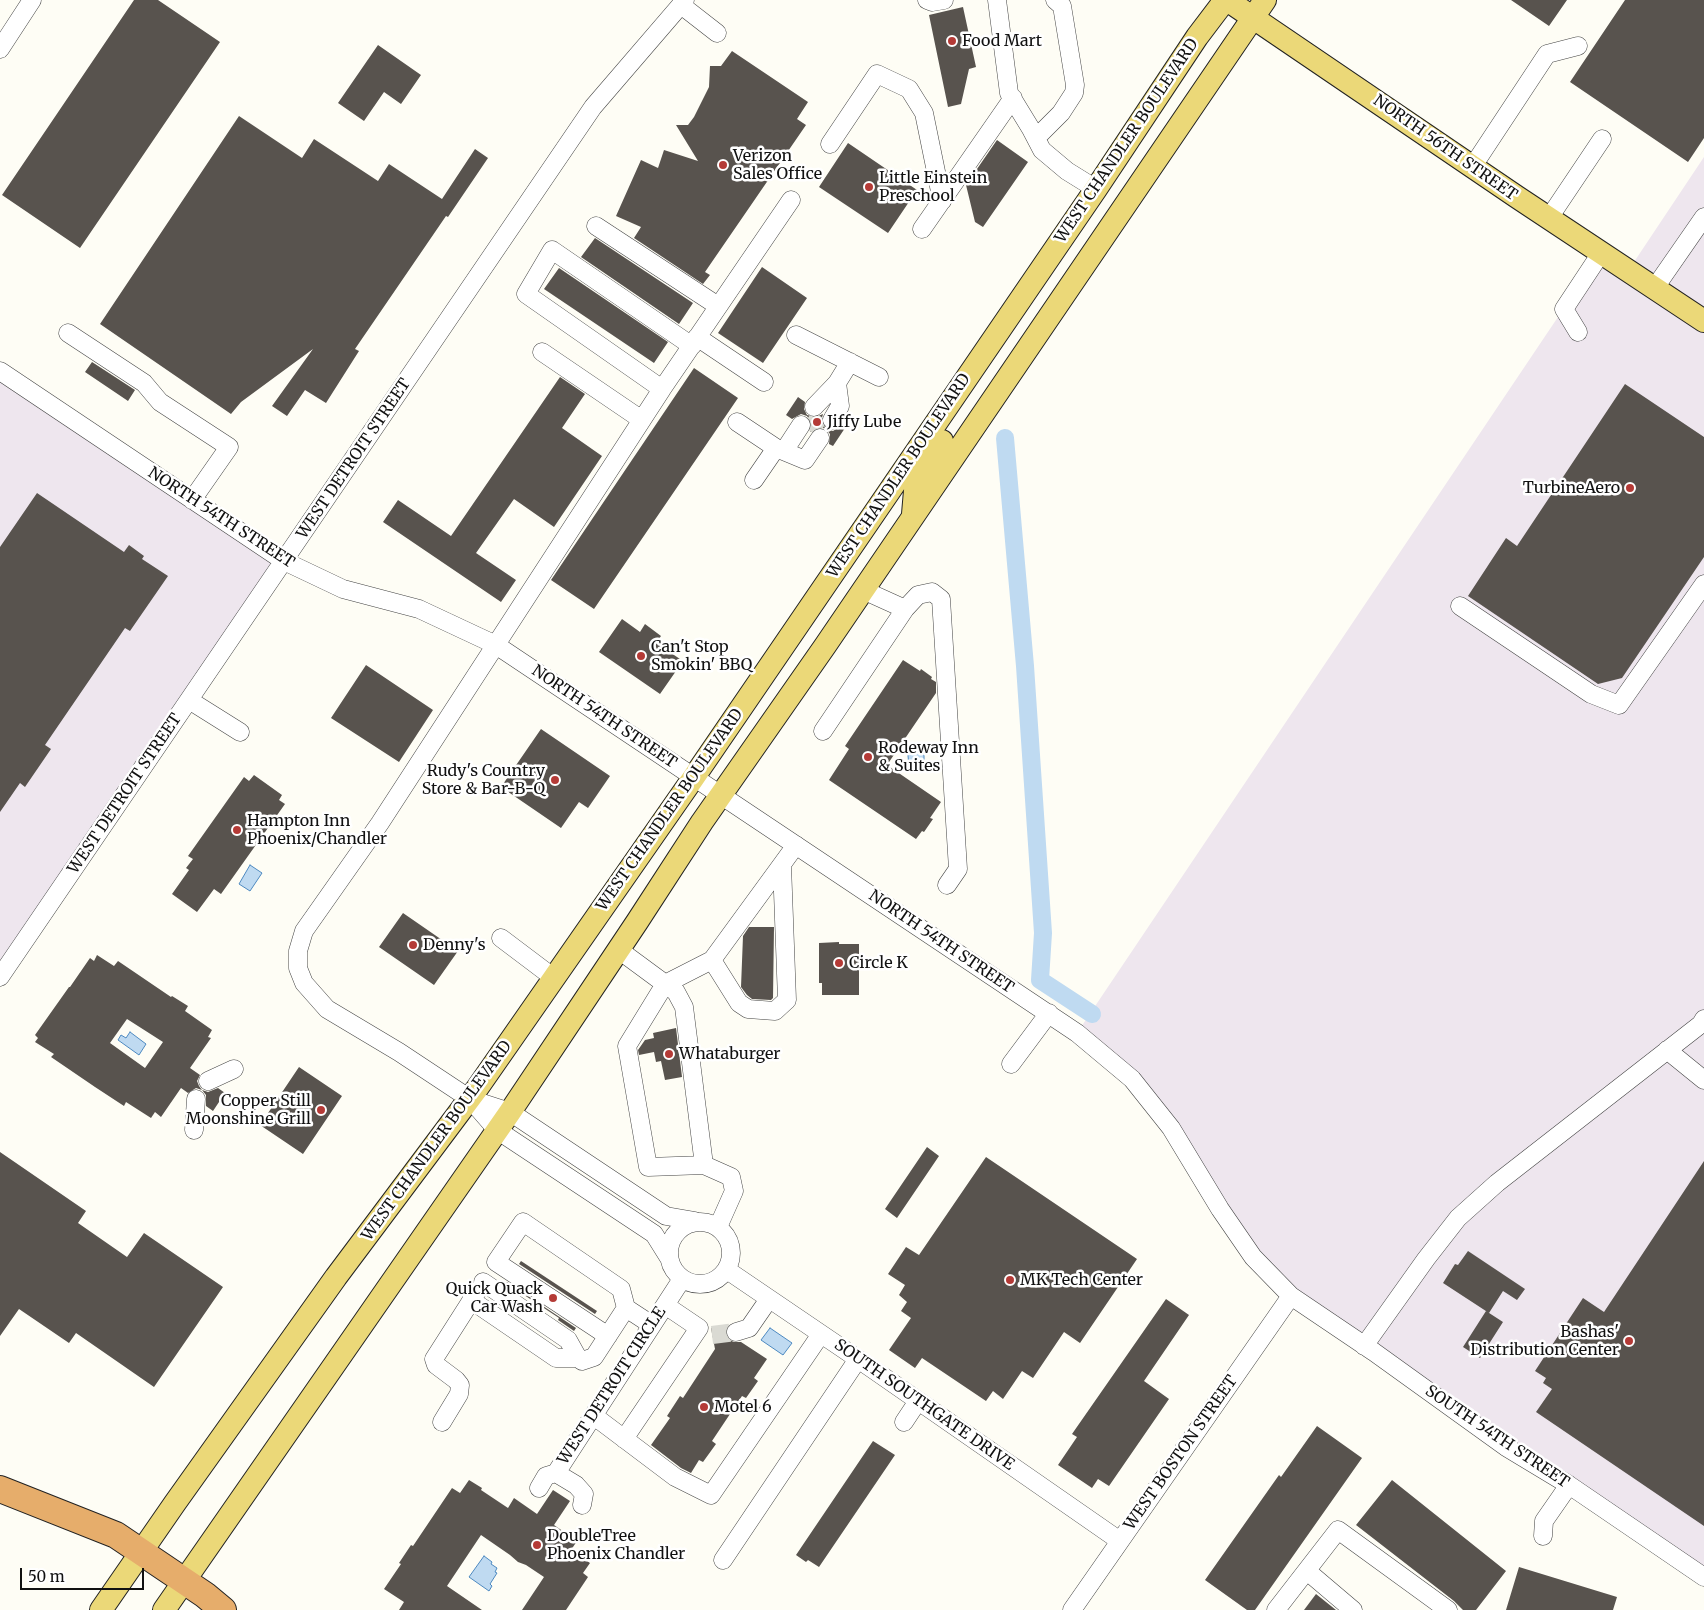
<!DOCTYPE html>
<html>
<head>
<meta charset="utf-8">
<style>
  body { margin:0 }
  #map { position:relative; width:1704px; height:1610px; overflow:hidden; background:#fefdf5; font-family:Merriweather,serif }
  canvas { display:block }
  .scale { position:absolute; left:20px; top:1568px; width:124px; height:22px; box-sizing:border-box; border:2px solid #111; border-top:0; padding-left:6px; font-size:15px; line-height:18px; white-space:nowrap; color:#111; -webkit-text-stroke:4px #fff; paint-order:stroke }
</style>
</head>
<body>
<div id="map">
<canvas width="1704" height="1610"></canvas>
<div class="scale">50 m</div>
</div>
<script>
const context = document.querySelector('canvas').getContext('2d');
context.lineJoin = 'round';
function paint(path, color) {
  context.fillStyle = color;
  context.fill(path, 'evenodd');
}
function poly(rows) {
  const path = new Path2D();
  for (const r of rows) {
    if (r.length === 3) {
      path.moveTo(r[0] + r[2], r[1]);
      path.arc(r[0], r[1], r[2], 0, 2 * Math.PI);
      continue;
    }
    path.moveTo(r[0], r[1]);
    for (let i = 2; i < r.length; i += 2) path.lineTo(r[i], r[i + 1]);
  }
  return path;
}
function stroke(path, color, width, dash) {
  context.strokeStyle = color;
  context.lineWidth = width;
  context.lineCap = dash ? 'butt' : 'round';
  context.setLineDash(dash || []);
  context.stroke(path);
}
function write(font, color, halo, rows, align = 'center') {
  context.font = font + ' Merriweather,serif';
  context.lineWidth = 5;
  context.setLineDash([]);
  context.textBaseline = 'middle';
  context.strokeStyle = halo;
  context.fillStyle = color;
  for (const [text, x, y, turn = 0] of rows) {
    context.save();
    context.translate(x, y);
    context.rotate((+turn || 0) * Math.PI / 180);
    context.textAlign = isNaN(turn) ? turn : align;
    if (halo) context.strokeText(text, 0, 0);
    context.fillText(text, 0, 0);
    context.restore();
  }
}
paint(poly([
  [1704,157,1704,1577,1291,1296,1171,1128,1077,1033,1601,253,1628,271],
  [0,371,284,561,0,977]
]), '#eee6ee');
const water = poly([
  [922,743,922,751,924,751,924,766,909,767,907,744,922,743],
  [250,865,262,873,250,891,239,884,250,865],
  [130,1032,146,1044,139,1055,118,1040,121,1035,126,1038,130,1032],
  [770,1328,792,1343,783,1355,761,1340,770,1328],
  [484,1556,492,1562,491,1564,497,1568,495,1572,497,1573,490,1584,492,1586,489,1591,469,1577,484,1556]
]);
paint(water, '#bfdaf1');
stroke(water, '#4d89c0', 1);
stroke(poly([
  [1005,438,1025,666,1043,933,1040,980,1092,1014]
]), '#bfdaf1', 18);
paint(poly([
  [134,0,158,0,220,42,80,248,2,195],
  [1511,0,1567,0,1549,26],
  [1625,0,1704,0,1704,138,1688,162,1570,82],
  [963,7,976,67,969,69,961,104,948,107,929,15],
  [378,45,421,75,401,104,384,92,364,121,338,103],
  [732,51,808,102,797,119,806,125,705,272,710,275,703,284,634,238,641,227,616,216,641,160,658,168,664,150,698,161,676,125,688,125,694,117,709,87,710,66,721,66],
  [239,116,302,158,314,139,378,181,389,164,442,199,475,149,488,158,448,217,446,216,355,349,359,351,326,403,305,390,287,416,272,406,313,349,241,402,231,414,100,324],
  [997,140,1028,162,983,227,975,222,966,185],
  [848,143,917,190,888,233,819,187],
  [595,238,693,303,679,324,581,257],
  [762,267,807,298,763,363,718,333],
  [559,268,668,342,654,363,544,289],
  [92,362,135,390,128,401,85,372],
  [694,368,738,398,594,609,551,580],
  [560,377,585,394,562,428,602,456,554,527,514,499,476,553,516,580,501,602,383,522,398,500,451,536],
  [1625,384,1704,437,1704,557,1622,678,1598,684,1468,596,1506,538,1517,546],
  [798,397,805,402,804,409,807,415,816,417,823,414,821,421,826,429,833,431,841,426,845,428,833,446,829,444,830,434,826,429,820,427,811,432,810,431,812,425,807,416,801,414,792,419,786,415],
  [37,493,124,552,129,545,144,556,142,559,168,576,130,631,125,628,45,745,51,749,25,787,20,783,0,812,0,547],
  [622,619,640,632,645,624,661,636,656,643,683,661,660,694,599,652],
  [903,660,920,671,921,669,932,677,931,679,936,682,936,693,887,765,941,802,930,818,933,819,924,832,922,831,916,839,829,780,849,749,845,746],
  [366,665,433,710,399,762,331,718],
  [541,729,610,776,588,808,579,802,561,828,501,787],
  [254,775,282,795,279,800,285,804,221,894,214,889,197,912,172,894,189,870,186,868,193,859,188,856,244,777,249,781],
  [403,913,458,951,434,985,379,947],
  [749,927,774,927,773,998,771,1000,752,999,747,995,741,987,743,936],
  [839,942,839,944,859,944,859,995,822,995,822,983,819,983,819,943],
  [97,955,114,966,118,961,171,997,172,996,188,1006,185,1011,212,1030,208,1037,211,1038,190,1068,200,1075,197,1081,199,1086,202,1090,208,1092,218,1088,225,1093,213,1111,206,1106,206,1095,202,1090,196,1088,188,1093,181,1088,161,1117,155,1112,151,1118,126,1102,124,1106,95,1087,51,1057,54,1054,35,1042,38,1038,35,1035,69,987,70,987,90,958,94,961],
  [127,1019,163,1042,145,1068,110,1043],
  [676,1028,682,1077,665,1080,661,1061,656,1062,654,1052,639,1055,638,1050,645,1040,654,1038,653,1033],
  [299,1067,342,1096,303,1154,260,1125],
  [927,1147,939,1156,897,1218,885,1209],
  [0,1152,86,1211,78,1223,127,1257,144,1233,223,1287,154,1387,76,1333,69,1343,19,1309,0,1336],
  [986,1157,1137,1259,1080,1343,1064,1332,1033,1378,1022,1371,1003,1399,993,1391,986,1401,922,1358,915,1368,889,1350,911,1318,901,1311,907,1302,899,1295,905,1285,888,1274,906,1247,919,1255],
  [1704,1161,1704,1526,1536,1412,1552,1389,1543,1383,1546,1378,1535,1371,1583,1298,1604,1312],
  [1468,1251,1525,1289,1517,1300,1503,1291,1489,1313,1443,1283,1455,1264,1458,1265],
  [521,1261,597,1311,595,1314,519,1264],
  [507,1282,576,1328,574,1331,558,1320,559,1318,506,1283],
  [1166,1299,1189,1315,1144,1381,1169,1399,1109,1486,1098,1479,1092,1488,1058,1465,1077,1437,1072,1434],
  [1486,1311,1503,1322,1480,1358,1463,1347],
  [728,1325,726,1335,729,1340,734,1342,741,1342,767,1359,754,1378,758,1381,746,1398,742,1396,712,1441,716,1444,703,1462,699,1460,691,1473,681,1468,651,1445,670,1418,667,1416,680,1396,683,1398,715,1349,711,1328],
  [1317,1426,1362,1458,1255,1610,1247,1610,1205,1580,1279,1475,1281,1477],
  [873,1441,895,1455,819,1567,808,1560,806,1562,796,1555],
  [469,1480,482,1488,481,1490,508,1508,514,1498,537,1514,553,1490,570,1501,554,1525,577,1541,571,1550,590,1563,583,1573,588,1577,566,1610,522,1610,544,1577,526,1565,518,1562,510,1555,481,1535,447,1586,482,1610,399,1610,404,1602,384,1589,401,1564,399,1563,411,1545,413,1546,452,1488,460,1493],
  [1392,1480,1506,1571,1476,1610,1463,1610,1454,1601,1356,1525],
  [1519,1567,1617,1597,1613,1610,1506,1610],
  [1316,1594,1336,1610,1304,1610]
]), '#58534e');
stroke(poly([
  [810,431,822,413],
  [712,1335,736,1332]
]), '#dadad3', 18, [18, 9]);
const minor = poly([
  [927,0,932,2,944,0],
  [997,0,1009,93,1031,129,1042,150,1067,171,1096,189],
  [681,5,717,33],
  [0,49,32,0],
  [1036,138,1061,113,1074,93,1075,85,1062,6,1055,0],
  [830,144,877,74,909,89,924,113,942,201],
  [1473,166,1547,54,1578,46],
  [1549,218,1602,139],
  [596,226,718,306],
  [922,229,1013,98],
  [1654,289,1704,217],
  [1578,332,1564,309,1601,253],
  [68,333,144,383,160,402,229,447,192,500],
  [796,335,879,377],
  [697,337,764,382],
  [542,352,642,420],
  [0,371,284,561,343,589,419,609,496,645,1077,1033,1132,1079,1171,1128,1220,1209,1253,1257,1291,1296,1374,1352,1506,1447,1569,1485,1704,1577],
  [662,389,526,294,552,250,692,346],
  [814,407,837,383],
  [832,420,840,406,837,383,850,362],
  [737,422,776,448,754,480],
  [776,448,805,460,820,438],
  [784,451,801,425],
  [863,590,905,609,918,595,932,592,941,599,958,869,947,885],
  [1460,606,1591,694,1619,705,1704,584],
  [189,700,240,732],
  [823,731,905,609],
  [501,938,554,978],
  [619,950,676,992,684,1007,704,1165,731,1177,734,1191,718,1227],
  [712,960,739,1003,748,1009,775,1011,787,1000,782,865],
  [0,977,593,107,685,0],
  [1667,1050,1704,1080],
  [1011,1064,1049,1013],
  [208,1081,234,1069],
  [471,1100,497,1130,654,1234,669,1258],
  [194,1130,196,1099],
  [704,1165,648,1167,627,1046,665,984,712,960,796,845],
  [695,1221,666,1216,510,1112,470,1099,399,1052,327,1009,304,983,298,968,298,951,304,931,380,823,662,389,791,200],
  [700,1253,31],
  [727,1270,858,1359,1120,1541],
  [471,1300,556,1358,578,1358,568,1340,483,1282],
  [736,1332,749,1328,769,1299],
  [608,1336,496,1262,523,1222,621,1289,626,1308,652,1325],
  [1364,1346,1426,1259,1458,1218,1497,1183,1701,1024,1704,1019],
  [571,1353,582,1361,594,1357,626,1308],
  [594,1416,675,1477,711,1495,821,1334],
  [442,1422,459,1394,460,1385,456,1380,436,1365,434,1359,478,1290],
  [904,1422,918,1401],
  [624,1439,699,1328,665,1305],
  [556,1473,576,1485,584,1494,582,1505],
  [539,1488,546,1476,556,1473,682,1279],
  [1543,1536,1544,1521,1569,1485],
  [723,1560,858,1359],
  [1307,1571,1353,1610],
  [1072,1610,1291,1296],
  [1276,1610,1338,1530,1448,1610]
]);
const major = poly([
  [1227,0,1517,197,1704,321],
  [913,514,916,479,942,441],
  [101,1610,175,1503,336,1277,476,1090,694,777,1096,189,1197,37,1225,0],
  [164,1610,510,1112,637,922,702,822,825,646,1265,0]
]);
const highway = poly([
  [0,1489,116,1535,205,1595,223,1610]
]);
stroke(minor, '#444', 19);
stroke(major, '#222', 24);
stroke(highway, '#222', 28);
stroke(minor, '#fff', 18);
stroke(major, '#ebd878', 22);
stroke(highway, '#e6ad6b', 26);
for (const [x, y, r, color] of [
  [952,41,5,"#b43a36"],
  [723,165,5,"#b43a36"],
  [869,187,5,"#b43a36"],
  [817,422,5,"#b43a36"],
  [1630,488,5,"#b43a36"],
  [641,656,5,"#b43a36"],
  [868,757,5,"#b43a36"],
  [555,780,5,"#b43a36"],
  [237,830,5,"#b43a36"],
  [413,945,5,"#b43a36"],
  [839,963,5,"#b43a36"],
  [669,1054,5,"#b43a36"],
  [321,1110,5,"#b43a36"],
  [1010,1280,5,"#b43a36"],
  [553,1298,5,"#b43a36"],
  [1629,1341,5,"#b43a36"],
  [704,1407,5,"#b43a36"],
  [537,1545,5,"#b43a36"]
]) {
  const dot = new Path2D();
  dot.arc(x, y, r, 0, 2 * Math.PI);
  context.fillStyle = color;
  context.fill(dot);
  stroke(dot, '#fff', 2);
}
write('16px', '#111', '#fff', [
  ["Food Mart",962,41],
  ["Verizon",733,156],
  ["Sales Office",733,174],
  ["Little Einstein",879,178],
  ["Preschool",879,196],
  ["Jiffy Lube",827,422],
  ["TurbineAero",1620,488,"right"],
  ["Can't Stop",651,647],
  ["Smokin' BBQ",651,665],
  ["Rodeway Inn",878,748],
  ["& Suites",878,766],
  ["Rudy's Country",545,771,"right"],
  ["Store & Bar-B-Q",545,789,"right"],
  ["Hampton Inn",247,821],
  ["Phoenix/Chandler",247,839],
  ["Denny's",423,945],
  ["Circle K",849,963],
  ["Whataburger",679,1054],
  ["Copper Still",311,1101,"right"],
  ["Moonshine Grill",311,1119,"right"],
  ["MK Tech Center",1020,1280],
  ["Quick Quack",543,1289,"right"],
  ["Car Wash",543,1307,"right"],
  ["Bashas'",1619,1332,"right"],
  ["Distribution Center",1619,1350,"right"],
  ["Motel 6",714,1407],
  ["DoubleTree",547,1536],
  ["Phoenix Chandler",547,1554]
], 'left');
write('16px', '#111', '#fff', [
  ["WEST CHANDLER BOULEVARD",1127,141,-56],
  ["NORTH 56TH STREET",1445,148,35],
  ["WEST DETROIT STREET",354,459,-56],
  ["WEST CHANDLER BOULEVARD",899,476,-56],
  ["NORTH 54TH STREET",221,518,33],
  ["NORTH 54TH STREET",604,717,34],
  ["WEST DETROIT STREET",125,794,-56],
  ["WEST CHANDLER BOULEVARD",670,810,-55],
  ["NORTH 54TH STREET",941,942,34],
  ["WEST CHANDLER BOULEVARD",437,1141,-54],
  ["WEST DETROIT CIRCLE",612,1386,-57],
  ["SOUTH SOUTHGATE DRIVE",924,1405,35],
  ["SOUTH 54TH STREET",1497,1437,34],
  ["WEST BOSTON STREET",1181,1453,-55]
]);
</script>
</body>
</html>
